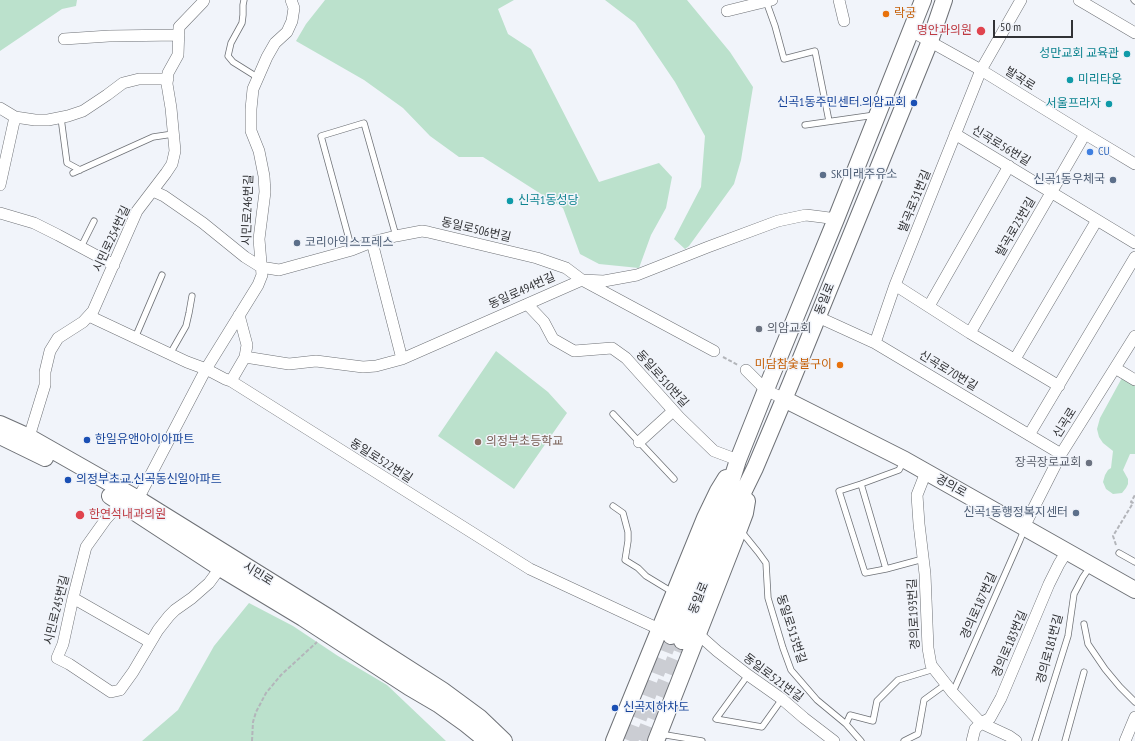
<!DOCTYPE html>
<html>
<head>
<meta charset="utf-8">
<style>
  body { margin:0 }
  #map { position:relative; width:1135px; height:741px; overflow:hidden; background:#f1f4fa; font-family:"PT Sans Narrow",sans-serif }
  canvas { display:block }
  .scale { position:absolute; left:993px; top:20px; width:80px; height:18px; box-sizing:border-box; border:2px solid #313235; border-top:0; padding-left:5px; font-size:12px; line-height:14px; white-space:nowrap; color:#313235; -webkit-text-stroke:3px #f1f4fa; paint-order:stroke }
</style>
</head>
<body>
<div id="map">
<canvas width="1135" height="741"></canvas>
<div class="scale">50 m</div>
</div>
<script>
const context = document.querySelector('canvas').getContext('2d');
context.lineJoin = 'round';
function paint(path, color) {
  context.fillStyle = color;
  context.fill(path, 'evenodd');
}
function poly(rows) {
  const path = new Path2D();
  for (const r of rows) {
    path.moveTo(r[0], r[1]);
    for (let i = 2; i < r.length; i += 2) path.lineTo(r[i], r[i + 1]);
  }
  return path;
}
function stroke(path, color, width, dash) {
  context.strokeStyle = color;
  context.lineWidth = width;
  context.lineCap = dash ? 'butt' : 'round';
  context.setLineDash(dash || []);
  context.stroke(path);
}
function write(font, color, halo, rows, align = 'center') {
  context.font = font + ' "PT Sans Narrow","Noto Sans KR",sans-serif';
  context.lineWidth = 3;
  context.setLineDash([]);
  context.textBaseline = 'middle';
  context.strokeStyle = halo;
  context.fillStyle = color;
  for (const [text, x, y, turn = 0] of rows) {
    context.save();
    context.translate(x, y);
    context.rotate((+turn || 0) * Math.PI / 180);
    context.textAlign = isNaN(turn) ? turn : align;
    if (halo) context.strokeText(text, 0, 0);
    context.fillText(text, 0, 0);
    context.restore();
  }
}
paint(poly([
  [0,0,77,0,76,6,62,9,0,51],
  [325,0,514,0,498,9,508,34,531,49,599,182,659,163,672,177,666,208,651,235,639,268,599,264,580,254,563,208,483,157,459,157,430,136,403,108,364,80,296,41,306,24],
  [605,0,687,0,730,52,753,87,741,160,734,184,689,246,685,249,674,239,701,187,705,136,675,82,635,23],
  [496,351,548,392,567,413,514,489,438,436],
  [1123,376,1135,383,1135,454,1130,454,1123,470,1128,479,1128,484,1126,488,1122,493,1113,494,1106,489,1103,482,1105,475,1108,470,1111,468,1113,451,1103,443,1099,437,1097,429,1100,418],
  [249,603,293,626,338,656,387,685,446,741,142,741,178,710,214,646]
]), '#bbe1cc');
stroke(poly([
  [630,741,671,636],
  [642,741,682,641]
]), '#cbcdd3', 16, [16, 8]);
const lane = poly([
  [244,0,243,5,243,15,242,23,231,43,228,56,233,62,257,77],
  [1134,0,1135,1],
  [766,1,775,26,784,59,815,51,829,121],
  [61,118,67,163,80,170],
  [805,125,875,115],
  [73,173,153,137,173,134],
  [81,247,94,221],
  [352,250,321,136,364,123,396,236],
  [135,338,162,275],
  [170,354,186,326,189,313,192,296],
  [613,414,674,479],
  [904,460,899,470,861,484,886,569,923,559],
  [861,484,839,491,865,573,886,569],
  [613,506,623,513,628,532,628,541,625,560,638,568,646,576,674,593],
  [741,531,758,552,766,563,768,598,783,648,791,670,817,700,846,724,861,741],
  [1119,553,1135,562],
  [1084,624,1088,644,1105,669,1120,687,1135,702],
  [748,675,716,719,762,727,782,699],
  [953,692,1020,540,1024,530],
  [846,724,850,715,873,721,877,701,898,680,934,669],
  [660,734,702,741],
  [904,741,918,734,924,700,946,684],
  [1035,741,1068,636,1074,594,1083,577,1090,567],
  [1065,741,1084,672]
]);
const street = poly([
  [839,0,844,21],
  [1079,0,1135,33],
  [727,11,772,0],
  [911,31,981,70,1085,134,1135,164],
  [64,39,109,36,179,35],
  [0,108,15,117],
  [955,134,1135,243],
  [0,185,15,117,35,120,48,120,68,116,83,111,107,95,123,83,139,79,168,79],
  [153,191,164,196,203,223,245,257,261,267,279,270,352,250,372,242,396,236,422,231,428,232,537,258,566,268,582,280,714,351],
  [0,213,34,223,58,235,114,265],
  [372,242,402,359],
  [895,285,970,333,1059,386],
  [527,304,544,322,553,339,574,351,612,348,626,358,679,417,714,451,738,460],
  [929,306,1009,166],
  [239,315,247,345,245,357],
  [89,316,187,362,206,369,225,379,231,381,530,569,659,629],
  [818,317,875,343,1061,454],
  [970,333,1085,134],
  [875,343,895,285,981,70,1021,0],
  [1015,359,1097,220],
  [1115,368,1135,380],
  [746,370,766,390,784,399],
  [231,381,245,357,289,364,316,361,363,367,376,366,402,359,582,280,604,281,637,275,708,247,778,221,806,215,822,217,836,219],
  [1029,435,1135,257],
  [29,437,45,385,45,372,50,351,58,338,83,322,93,311,137,211,166,173,172,164,175,151,171,108,167,84,168,73,178,55,179,27,203,2,204,0],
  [639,442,673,411],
  [926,472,917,495,919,524,925,574,928,648,931,665,953,693,981,723,1009,736,1016,741],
  [125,498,106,519,86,547,73,598,63,644,57,658,69,664,111,692,120,690,133,672,158,630,169,616,175,610,192,598,209,583,220,568],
  [138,499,206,369,258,285,262,275,259,239,265,192,264,176,259,151,251,131,251,109,253,89,267,57,275,43,287,32,292,21,294,8,291,0],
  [1024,527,1061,454,1135,336],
  [73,598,150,642],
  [698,634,717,651,748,675,782,699,804,718,834,741],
  [972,741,975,729,981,723,990,718,1001,698,1049,584,1059,564,1067,551],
  [1125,741,1135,717]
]);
const secondary = poly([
  [784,399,905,460,1135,590],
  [0,424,29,437,138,499,328,617,442,690,480,718,504,741],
  [0,436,45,458],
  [110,496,220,568,303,618,409,687,438,704,466,724,487,741],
  [671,636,723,507,738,460,771,377,836,219,923,0],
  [682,641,734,511,755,468,790,385,930,41,944,0],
  [614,741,705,518,718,491,726,478],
  [656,741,739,529,745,513,747,501]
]);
stroke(lane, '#6e7176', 7);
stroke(street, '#6e7176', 12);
stroke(secondary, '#6e7176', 18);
stroke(poly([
  [723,357,738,365],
  [1116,545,1113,536,1133,503,1131,502,1135,495],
  [252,741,253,722,256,712,266,693,281,675,317,642]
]), '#b3b5ba', 2, [4, 2]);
stroke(lane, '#fff', 5.5);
stroke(street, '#fff', 11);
stroke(secondary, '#fff', 16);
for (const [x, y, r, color] of [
  [886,14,4,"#e8710a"],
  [981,31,5,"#e0444e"],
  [1127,54,4,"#0f9aa8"],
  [1070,80,4,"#0f9aa8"],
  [914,103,4,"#1a4fb4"],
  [1109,104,4,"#0f9aa8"],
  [1090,152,4,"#3f7fe0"],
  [823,175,4,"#5c6f8a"],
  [1113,180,4,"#5c6f8a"],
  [510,201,4,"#0f9aa8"],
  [297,243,4,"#5c6f8a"],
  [759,329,4,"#6b7280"],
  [840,365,4,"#e8710a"],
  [87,440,4,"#1a4fb4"],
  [478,442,4,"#8d6e63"],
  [1089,463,4,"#6b7280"],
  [68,480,4,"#1a4fb4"],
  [1076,513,4,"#5c6f8a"],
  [80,515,5,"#e0444e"],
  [615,708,4,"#1a4fb4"]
]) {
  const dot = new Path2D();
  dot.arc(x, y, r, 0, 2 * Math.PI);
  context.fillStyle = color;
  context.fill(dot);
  stroke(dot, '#f1f4fa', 1.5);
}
write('12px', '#c56008', '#f1f4fa', [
  ["락궁",894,14],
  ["미담참숯불구이",832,365,"right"]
], 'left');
write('12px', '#be3a42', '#f1f4fa', [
  ["명안과의원",972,31],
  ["한연석내과의원",89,515,"left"]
], 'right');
write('12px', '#0d838f', '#f1f4fa', [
  ["성만교회 교육관",1119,54],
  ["미리타운",1078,80,"left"],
  ["서울프라자",1101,104],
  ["신곡1동성당",518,201,"left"]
], 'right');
write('12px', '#313235', '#f1f4fa', [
  ["발곡로",1020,79,32],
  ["신곡로56번길",1001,146,31],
  ["발곡로31번길",915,201,-68],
  ["시민로246번길",248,210,-88],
  ["발곡로23번길",1016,227,-60],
  ["동일로506번길",476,230,13],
  ["시민로254번길",112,239,-65],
  ["동일로494번길",522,291,-24],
  ["동일로",825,299,-68],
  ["신곡로70번길",948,371,31],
  ["동일로510번길",662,379,48],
  ["신곡로",1065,423,-58],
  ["동일로522번길",381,461,32],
  ["경의로",951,486,29],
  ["시민로",258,574,32],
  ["동일로",699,598,-68],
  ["경의로187번길",979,606,-66],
  ["시민로245번길",57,610,-76],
  ["경의로193번길",914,614,-93],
  ["동일로513번길",791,629,72],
  ["경의로183번길",1010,644,-67],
  ["경의로181번길",1050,649,-75],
  ["동일로521번길",773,678,37]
]);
write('12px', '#164399', '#f1f4fa', [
  ["신곡1동주민센터.의암교회",906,103,"right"],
  ["한일유앤아이아파트",95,440],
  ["의정부초교.신곡동신일아파트",76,480],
  ["신곡지하차도",623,708]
], 'left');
write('12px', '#366cbe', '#f1f4fa', [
  ["CU",1098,152]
], 'left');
write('12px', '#4e5e75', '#f1f4fa', [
  ["SK미래주유소",831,175],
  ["신곡1동우체국",1105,180,"right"],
  ["코리아익스프레스",305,243],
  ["신곡1동행정복지센터",1068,513,"right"]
], 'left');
write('12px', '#5b616d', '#f1f4fa', [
  ["의암교회",767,329],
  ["장곡장로교회",1081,463,"right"]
], 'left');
write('12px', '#785e54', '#f1f4fa', [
  ["의정부초등학교",486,442]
], 'left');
</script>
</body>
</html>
